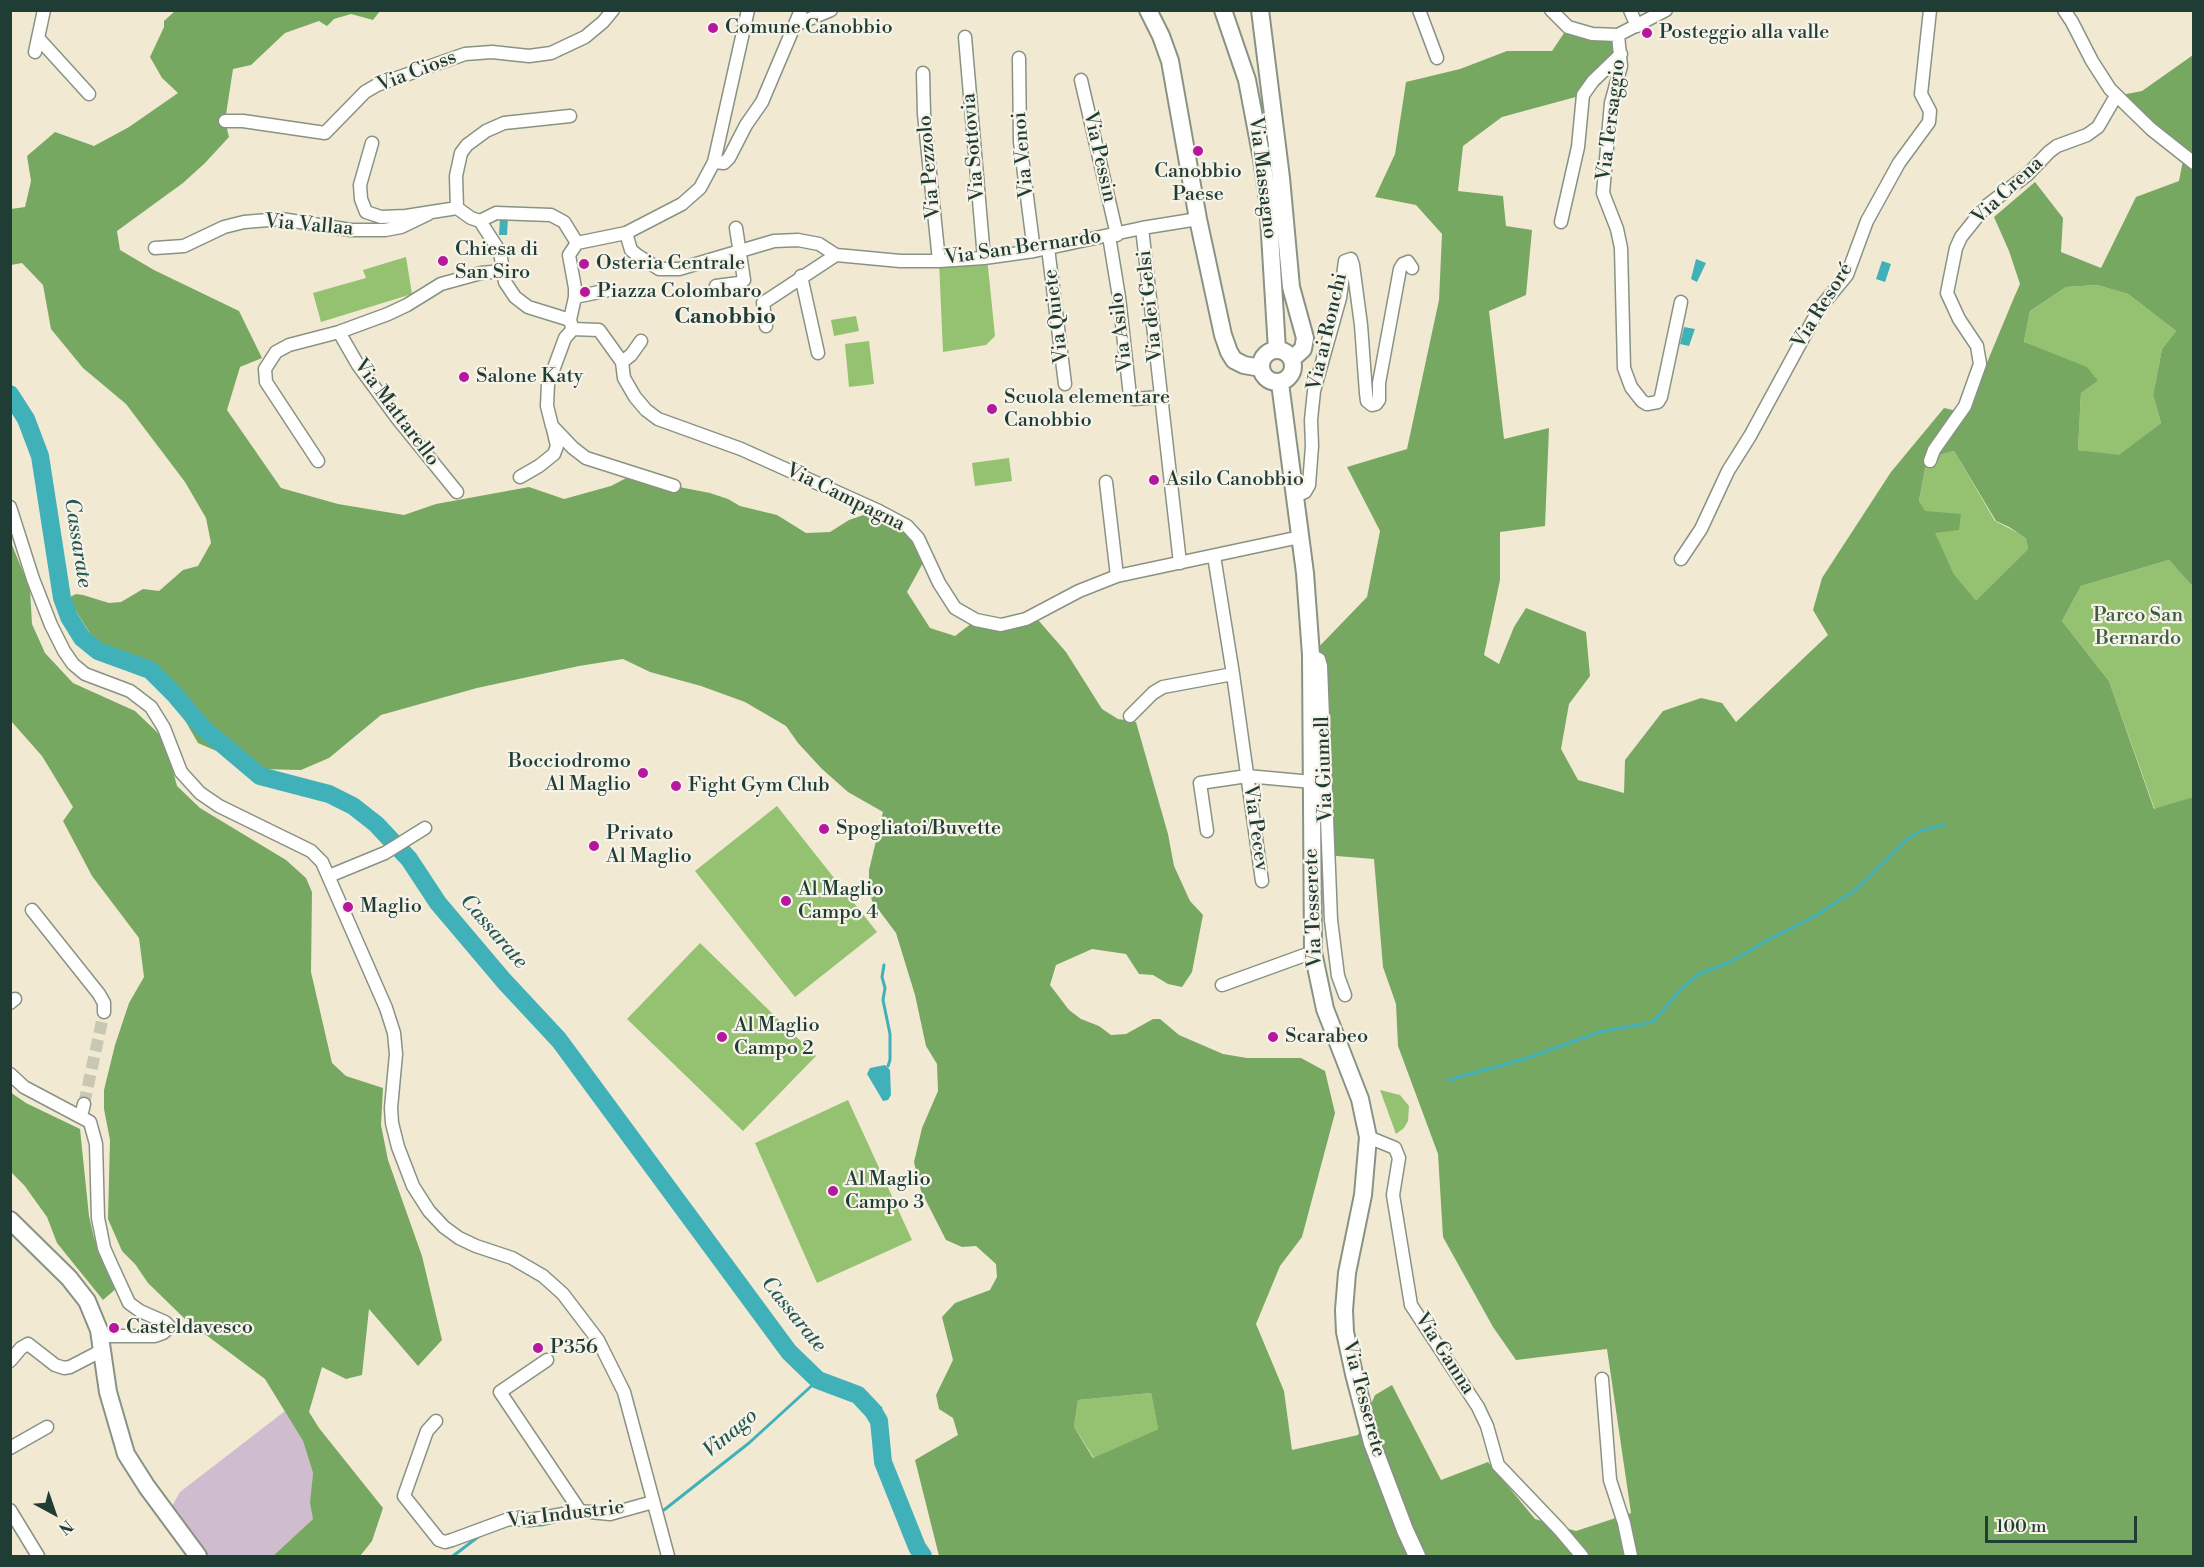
<!DOCTYPE html>
<html>
<head>
<meta charset="utf-8">
<style>
  body { margin:0 }
  #map { position:relative; width:2204px; height:1567px; overflow:hidden; background:#f2e9d3; font-family:"Libre Bodoni",serif }
  canvas { display:block }
  .frame { position:absolute; inset:0; border:12px solid #1f3d34; pointer-events:none }
  .north { position:absolute; left:24px; top:1483px; width:60px; height:60px; -webkit-text-stroke:4px #f7f3e8; paint-order:stroke; rotate:140deg; font-size:16px; font-weight:700; line-height:24px; text-align:center; color:#1f3d34 }
  .north::after { content:''; display:block; margin:auto; width:21px; height:27px; background:#1f3d34; clip-path:polygon(50% 0,100% 100%,50% 72%,0 100%) }
  .scale { position:absolute; left:1985px; top:1516px; width:152px; height:27px; box-sizing:border-box; border:3px solid #1f3d34; border-top:0; padding-left:8px; font-size:18px; line-height:21px; white-space:nowrap; color:#1f3d34; -webkit-text-stroke:4px #f7f3e8; paint-order:stroke }
</style>
</head>
<body>
<div id="map">
<canvas width="2204" height="1567"></canvas>
<div class="frame"></div>
<div class="north">N</div>
<div class="scale">100 m</div>
</div>
<script>
const context = document.querySelector('canvas').getContext('2d');
context.lineJoin = 'round';
function paint(path, color) {
  context.fillStyle = color;
  context.fill(path, 'evenodd');
}
function poly(rows) {
  const path = new Path2D();
  for (const r of rows) {
    if (r.length === 3) {
      path.moveTo(r[0] + r[2], r[1]);
      path.arc(r[0], r[1], r[2], 0, 2 * Math.PI);
      continue;
    }
    path.moveTo(r[0], r[1]);
    for (let i = 2; i < r.length; i += 2) path.lineTo(r[i], r[i + 1]);
  }
  return path;
}
function stroke(path, color, width, dash) {
  context.strokeStyle = color;
  context.lineWidth = width;
  context.lineCap = dash ? 'butt' : 'round';
  context.setLineDash(dash || []);
  context.stroke(path);
}
function write(font, color, halo, rows, align = 'center') {
  context.font = font + ' "Libre Bodoni",serif';
  context.lineWidth = 4.5;
  context.setLineDash([]);
  context.textBaseline = 'middle';
  context.strokeStyle = halo;
  context.fillStyle = color;
  for (const [text, x, y, turn = 0] of rows) {
    context.save();
    context.translate(x, y);
    context.rotate((+turn || 0) * Math.PI / 180);
    context.textAlign = isNaN(turn) ? turn : align;
    if (halo) context.strokeText(text, 0, 0);
    context.fillText(text, 0, 0);
    context.restore();
  }
}
paint(poly([
  [285,1411,303,1441,313,1473,311,1503,313,1519,273,1556,198,1556,167,1515,180,1492]
]), '#cfbdcf');
paint(poly([
  [406,257,412,294,321,322,313,293,366,278,363,270],
  [987,257,995,336,986,345,943,352,939,261],
  [2097,285,2128,294,2176,331,2162,349,2153,395,2161,423,2119,456,2078,450,2081,393,2098,381,2024,342,2030,311,2066,287],
  [856,316,859,331,834,336,831,320],
  [869,341,874,384,849,387,845,344],
  [1954,451,1995,521,2026,537,2028,549,1976,602,1954,574,1919,501,1927,458],
  [1009,458,1012,481,975,486,972,463],
  [2169,560,2193,587,2193,797,2155,810,2109,681,2062,621,2081,586],
  [777,806,877,932,795,997,695,871],
  [700,943,816,1056,743,1131,627,1019],
  [1380,1090,1400,1095,1409,1106,1408,1121,1404,1128,1396,1134],
  [848,1100,912,1240,817,1283,755,1143],
  [1151,1393,1158,1429,1094,1458,1074,1427,1078,1400]
]), '#94c270');
paint(poly([
  [175,11,380,11,373,20,351,14,334,19,327,26,319,21,285,33,251,65,233,69,225,121,229,137,205,163,183,183,117,231,120,250,154,270,239,311,262,358,240,367,227,410,281,488,338,504,404,515,436,504,529,487,564,499,611,486,634,474,674,486,710,493,728,499,740,506,777,515,806,533,830,532,849,520,872,512,909,534,914,541,924,561,907,592,930,628,955,636,976,620,1039,621,1066,652,1102,709,1118,719,1136,722,1168,834,1174,866,1190,901,1203,915,1192,972,1182,987,1168,984,1153,975,1139,974,1126,954,1092,949,1056,965,1050,985,1069,1010,1081,1019,1099,1026,1111,1035,1126,1034,1153,1019,1160,1019,1179,1035,1223,1054,1247,1058,1301,1058,1325,1071,1335,1113,1302,1237,1280,1266,1256,1324,1284,1391,1292,1450,1358,1435,1375,1395,1392,1385,1441,1480,1488,1462,1535,1519,1576,1531,1631,1513,1607,1349,1516,1360,1493,1327,1443,1237,1438,1154,1398,1046,1396,1004,1383,967,1374,859,1312,854,1311,655,1367,597,1380,531,1347,467,1407,449,1439,300,1442,234,1416,205,1375,197,1395,154,1406,82,1460,69,1507,51,1552,51,1568,27,1618,35,1621,54,1583,95,1502,117,1463,146,1458,191,1503,196,1506,226,1532,230,1526,295,1489,311,1504,439,1549,428,1545,526,1500,532,1500,580,1484,655,1499,664,1514,627,1526,608,1586,632,1590,676,1569,704,1561,749,1578,780,1624,793,1625,760,1663,711,1701,698,1722,703,1736,722,1828,635,1813,610,1822,578,1891,472,1944,408,1966,413,2013,300,2020,284,2009,251,1994,217,2035,182,2063,218,2061,252,2101,268,2136,197,2179,181,2184,155,2116,96,2142,91,2193,55,2193,587,2169,560,2081,586,2062,621,2109,681,2154,809,2193,797,2193,1556,939,1556,915,1460,958,1435,953,1418,939,1409,936,1395,953,1360,942,1317,955,1303,990,1290,997,1277,996,1264,976,1246,962,1247,946,1240,921,1191,914,1162,922,1128,938,1091,937,1064,926,1046,915,995,896,933,872,901,869,889,869,870,883,812,848,792,822,769,798,743,786,726,745,702,701,686,650,672,623,659,579,666,477,688,381,715,329,758,301,770,258,769,198,743,179,710,153,677,101,651,68,598,76,594,83,595,109,603,121,602,143,589,159,591,183,570,198,566,211,543,206,518,185,482,126,404,83,368,51,329,43,285,22,263,11,265,11,209,25,207,31,181,27,156,55,132,94,146,129,127,178,93,162,78,150,57,164,27,164,21],
  [2097,285,2128,294,2176,331,2162,349,2153,395,2161,423,2119,455,2078,450,2081,393,2098,381,2087,367,2024,342,2030,311,2066,287],
  [1954,451,1996,521,2009,527,2026,538,2028,549,1976,601,1954,574,1935,533,1959,530,1961,514,1925,511,1919,501,1927,458],
  [1151,1393,1158,1429,1093,1458,1074,1427,1078,1400],
  [10,540,30,589,32,624,45,653,73,683,135,711,157,732,165,741,177,786,200,808,286,860,306,878,312,892,311,972,332,1063,346,1076,383,1088,381,1125,388,1160,422,1256,442,1340,418,1366,369,1309,362,1375,346,1379,322,1367,309,1412,319,1428,383,1508,372,1541,360,1556,273,1556,313,1519,310,1503,313,1473,303,1441,265,1379,186,1320,148,1283,135,1264,122,1251,108,1219,110,1140,104,1109,104,1090,115,1045,129,1003,144,977,139,938,92,876,63,821,73,807,42,756,11,721],
  [10,1092,26,1103,80,1129,89,1216,94,1238,118,1287,103,1300,57,1243,47,1217,24,1185,11,1172]
]), '#77a862');
paint(poly([
  [500,218,508,218,507,235,499,235],
  [1696,259,1706,263,1697,282,1691,279],
  [1882,261,1891,264,1885,282,1876,279],
  [1684,327,1695,329,1689,346,1680,344],
  [885,1065,890,1070,891,1095,888,1100,883,1101,867,1074,870,1068]
]), '#41b1b9');
stroke(poly([
  [884,965,882,977,885,988,883,1000,890,1034,890,1060,888,1066],
  [1448,1080,1531,1057,1599,1032,1653,1022,1684,986,1699,974,1730,962,1766,941,1815,916,1854,891,1906,840,1922,830,1944,825],
  [873,1411,881,1408],
  [664,1510,749,1443,818,1380],
  [532,1525,542,1525,558,1521],
  [453,1556,482,1534]
]), '#41b1b9', 3);
stroke(poly([
  [10,394,26,419,40,456,62,598,69,617,82,638,98,651,150,670,175,695,202,727,260,776,329,794,353,806,376,824,409,859,438,903,504,981,559,1040,789,1352,818,1380,858,1395,873,1411,879,1421,883,1462,917,1547,923,1556]
]), '#41b1b9', 18);
stroke(poly([
  [84,1104,104,1012]
]), '#c8c7b3', 12, [12, 6]);
const street = poly([
  [1419,10,1437,58],
  [1551,10,1568,27,1592,34,1618,35,1666,10],
  [1630,10,1637,26],
  [2064,10,2072,22,2092,61,2110,89,2151,129,2194,163],
  [795,25,831,10],
  [1618,35,1621,66,1611,103,1603,193,1617,229,1621,248,1624,368,1631,387,1642,401,1647,404,1658,402,1661,397,1681,302],
  [965,37,984,258],
  [39,39,89,94],
  [35,52,44,10],
  [1019,58,1020,142,1034,251],
  [923,73,924,114,939,261],
  [1081,80,1117,235],
  [225,121,243,121,325,133,365,92,377,85,465,54,492,52,529,56,551,53,585,37,603,22,613,10],
  [372,143,360,185,361,199,366,212,381,217,406,216,457,208],
  [714,162,724,163,729,158,746,125,762,102,801,10],
  [480,221,496,213,551,215,564,222,577,243],
  [1561,222,1578,147,1583,95,1593,81,1621,54],
  [1142,228,1180,563],
  [626,233,631,250,637,255,659,269,679,269,774,241,798,240,819,244,836,255,847,256,900,261,939,261,984,258,1034,251,1142,228,1198,219],
  [1109,236,1119,297,1130,396,1134,399,1160,397],
  [577,243,626,233,682,204,700,188,714,162,748,10],
  [155,248,184,246,224,227,244,222,281,219,351,230,385,230,401,227,428,214],
  [1048,248,1065,384],
  [801,276,818,353],
  [716,286,739,283,744,280,736,228],
  [575,297,609,290],
  [570,320,528,307,515,297,505,282,500,252,480,221,471,218,457,208,456,176,461,153,467,145,486,131,504,123,570,116],
  [766,326,763,303,836,255],
  [572,327,570,320,575,297,575,288,569,255,577,243],
  [573,329,599,330,622,362,624,378,635,397,646,410,658,419,741,449,879,511,907,526,918,538,939,583,955,608,976,620,1001,625,1026,619,1079,591,1117,576,1300,537],
  [573,329,565,338,548,384,547,406,552,426,573,448,586,458,674,486],
  [339,332,358,365,397,418,457,492],
  [622,362,631,355,641,341],
  [318,461,266,382,265,369,276,352,289,345,339,332,388,314,407,305,441,284,481,273,502,271],
  [1930,461,1934,450,1965,406,1980,364,1977,346,1959,319,1947,293,1956,248,1961,237,1985,207,2027,175,2049,152,2057,146,2087,135,2098,127,2116,96],
  [520,477,539,466,554,454,557,446,553,429],
  [1106,482,1117,576],
  [1295,496,1305,492,1309,485,1312,446,1311,420,1314,391,1340,298,1345,261,1351,259,1353,265,1361,325,1366,393,1367,401,1372,405,1376,404,1379,400,1379,383,1400,269,1403,264,1408,262,1412,268],
  [10,507,33,579,51,625,64,651,73,664,85,674,130,691,151,707,164,728,181,772,200,793,219,806,311,851,322,862,386,1008,394,1033,396,1054,391,1108,392,1123,398,1147,413,1186,429,1211,444,1227,459,1238,476,1246,512,1258,543,1276,563,1294,598,1340,624,1392,668,1556],
  [1214,556,1233,674],
  [1681,559,1701,529,1728,471,1750,436,1819,309,1847,275,1867,221,1899,163,1929,122,1930,111,1921,94,1930,10],
  [1311,655,1319,659,1321,666,1331,920,1338,976,1345,995],
  [1130,716,1153,693,1163,687,1233,674,1262,881],
  [1207,831,1200,783,1247,776,1312,782],
  [329,876,385,853,425,828],
  [32,910,99,994,104,1003,104,1012],
  [1222,985,1313,952],
  [10,1003,15,999],
  [10,1074,24,1087,90,1122,96,1144,98,1218,104,1248,111,1264,129,1303,140,1311,165,1322,170,1327,163,1333,155,1336,101,1336],
  [81,1116,84,1104],
  [1368,1137,1395,1148,1399,1158,1393,1195,1411,1305,1478,1407,1487,1426,1498,1465,1560,1530,1582,1556],
  [547,1360,500,1392,580,1511],
  [10,1361,21,1348,28,1344,55,1365,64,1368,70,1367,97,1353,103,1351],
  [1602,1379,1610,1480,1624,1523,1631,1556],
  [436,1421,427,1431,404,1496,439,1540,445,1542,452,1540,509,1519,530,1520,580,1511,610,1514,653,1502],
  [10,1448,47,1427],
  [10,1510,38,1556]
]);
const secondary = poly([
  [1148,10,1161,36,1170,61,1198,219,1223,335,1229,352,1234,360,1244,365,1261,368],
  [1223,10,1247,80,1262,159,1268,201,1277,350],
  [1260,10,1281,178,1291,287,1305,338,1303,349,1292,359],
  [1277,366,16],
  [1280,383,1305,573,1311,655,1313,952,1325,1009,1360,1099,1368,1137,1363,1195,1347,1273,1344,1310,1345,1332,1354,1374,1372,1443,1405,1530,1417,1556],
  [10,1220,69,1278,87,1301,99,1330,108,1392,126,1454,147,1487,198,1556]
]);
stroke(street, '#889384', 15);
stroke(secondary, '#889384', 20);
stroke(street, '#fff', 12);
stroke(secondary, '#fff', 16);
for (const [x, y, r, color] of [
  [713,28,6,"#b5179e"],
  [1647,33,6,"#b5179e"],
  [1198,151,6,"#b5179e"],
  [443,261,6,"#b5179e"],
  [584,264,6,"#b5179e"],
  [585,292,6,"#b5179e"],
  [464,377,6,"#b5179e"],
  [992,409,6,"#b5179e"],
  [1154,480,6,"#b5179e"],
  [643,773,6,"#b5179e"],
  [676,786,6,"#b5179e"],
  [824,829,6,"#b5179e"],
  [594,846,6,"#b5179e"],
  [786,901,6,"#b5179e"],
  [348,907,6,"#b5179e"],
  [722,1037,6,"#b5179e"],
  [1273,1037,6,"#b5179e"],
  [833,1191,6,"#b5179e"],
  [114,1328,6,"#b5179e"],
  [538,1348,6,"#b5179e"]
]) {
  const dot = new Path2D();
  dot.arc(x, y, r, 0, 2 * Math.PI);
  context.fillStyle = color;
  context.fill(dot);
  stroke(dot, '#f7f3e8', 2);
}
write('20px', '#1f3d34', '#f7f3e8', [
  ["Comune Canobbio",725,28],
  ["Posteggio alla valle",1659,33],
  ["Canobbio",1198,172,"center"],
  ["Paese",1198,195,"center"],
  ["Chiesa di",455,250],
  ["San Siro",455,273],
  ["Osteria Centrale",596,264],
  ["Piazza Colombaro",597,292],
  ["Salone Katy",476,377],
  ["Scuola elementare",1004,398],
  ["Canobbio",1004,421],
  ["Asilo Canobbio",1166,480],
  ["Bocciodromo",631,762,"right"],
  ["Al Maglio",631,785,"right"],
  ["Fight Gym Club",688,786],
  ["Spogliatoi/Buvette",836,829],
  ["Privato",606,834],
  ["Al Maglio",606,857],
  ["Al Maglio",798,890],
  ["Campo 4",798,913],
  ["Maglio",360,907],
  ["Al Maglio",734,1026],
  ["Campo 2",734,1049],
  ["Scarabeo",1285,1037],
  ["Al Maglio",845,1180],
  ["Campo 3",845,1203],
  ["Casteldavesco",126,1328],
  ["P356",550,1348]
], 'left');
write('20px', '#1f3d34', '#f7f3e8', [
  ["Via Cioss",417,72,-21],
  ["Via Tersaggio",1612,120,-83],
  ["Via Sottovia",974,147,-95],
  ["Via Venoi",1024,155,-95],
  ["Via Pessin",1099,157,77],
  ["Via Pezzolo",930,167,-95],
  ["Via Massagno",1262,178,83],
  ["Via Crena",2008,191,-43],
  ["Via Vallaa",309,226,5],
  ["Via San Bernardo",1023,248,-8],
  ["Via dei Gelsi",1151,306,-96],
  ["Via Resoré",1823,306,-58],
  ["Via Quiete",1057,316,-97],
  ["Via Asilo",1122,332,-97],
  ["Via ai Ronchi",1328,332,-77],
  ["Via Mattarello",396,413,53],
  ["Via Campagna",845,498,26],
  ["Via Giumell",1325,769,-92],
  ["Via Pecev",1255,828,82],
  ["Via Tesserete",1314,908,-92],
  ["Via Ganna",1444,1354,57],
  ["Via Tesserete",1363,1399,75],
  ["Via Industrie",566,1515,-7]
]);
write('20px', '#3c5e43', '#f7f3e8', [
  ["Parco San",2138,616],
  ["Bernardo",2138,639]
]);
write('italic 21px', '#285a55', '#f7f3e8', [
  ["Cassarate",77,543,81],
  ["Cassarate",493,932,49],
  ["Cassarate",793,1315,51],
  ["Vinago",731,1434,-40]
]);
write('bold 22px', '#1f3d34', '#f7f3e8', [
  ["Canobbio",725,318]
]);
</script>
</body>
</html>
